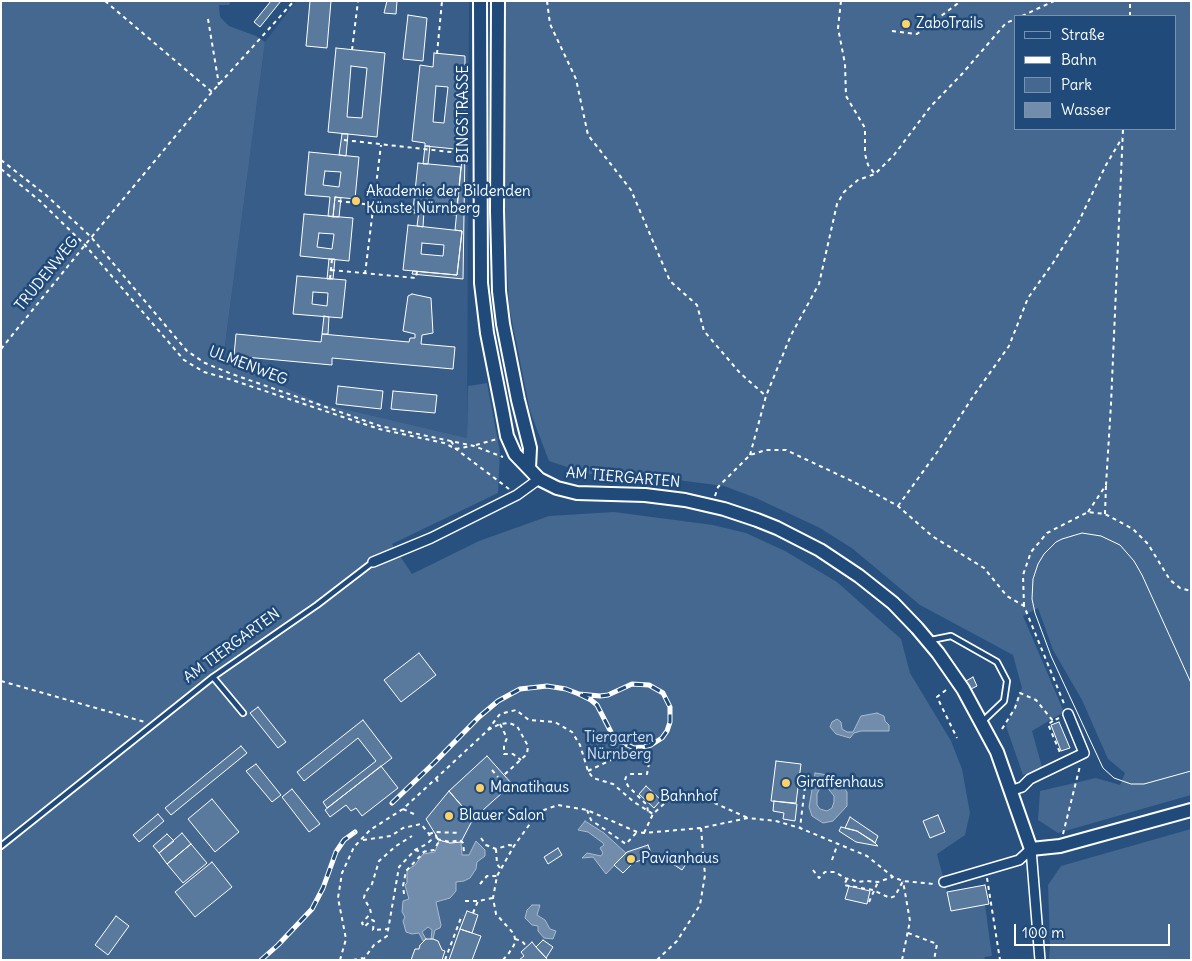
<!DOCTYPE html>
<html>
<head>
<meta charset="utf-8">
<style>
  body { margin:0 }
  #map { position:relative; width:1192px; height:961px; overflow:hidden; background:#28517f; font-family:Delius,sans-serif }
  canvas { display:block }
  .frame { position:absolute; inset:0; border:2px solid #fff; pointer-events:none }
  .legend { position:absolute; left:1014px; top:15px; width:162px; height:115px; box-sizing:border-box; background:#1f4a7a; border:1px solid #7992af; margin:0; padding:6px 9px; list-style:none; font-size:15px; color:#fff }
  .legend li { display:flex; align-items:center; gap:10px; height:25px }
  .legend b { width:25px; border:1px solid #7992af }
  .scale { position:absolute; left:1014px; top:924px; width:156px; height:22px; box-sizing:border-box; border:2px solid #fff; border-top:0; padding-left:6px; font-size:15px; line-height:18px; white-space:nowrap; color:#fff; -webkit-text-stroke:4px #1f4a7a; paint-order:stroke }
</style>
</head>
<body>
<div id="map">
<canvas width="1192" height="961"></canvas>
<div class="frame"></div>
<ul class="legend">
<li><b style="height:6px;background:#1f4a7a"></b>Straße</li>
<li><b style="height:6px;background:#fff"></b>Bahn</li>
<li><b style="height:14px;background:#446890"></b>Park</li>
<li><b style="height:14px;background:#718dab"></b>Wasser</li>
</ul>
<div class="scale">100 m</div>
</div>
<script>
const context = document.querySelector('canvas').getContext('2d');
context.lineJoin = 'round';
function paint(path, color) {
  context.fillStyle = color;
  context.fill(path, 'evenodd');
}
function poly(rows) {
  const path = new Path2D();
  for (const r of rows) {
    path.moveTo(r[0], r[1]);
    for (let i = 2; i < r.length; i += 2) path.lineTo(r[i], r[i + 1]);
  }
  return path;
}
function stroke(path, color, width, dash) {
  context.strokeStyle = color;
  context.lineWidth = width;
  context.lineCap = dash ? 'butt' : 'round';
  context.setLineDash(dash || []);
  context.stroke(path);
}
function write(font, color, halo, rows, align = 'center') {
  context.font = font + ' Delius,sans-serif';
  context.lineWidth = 5;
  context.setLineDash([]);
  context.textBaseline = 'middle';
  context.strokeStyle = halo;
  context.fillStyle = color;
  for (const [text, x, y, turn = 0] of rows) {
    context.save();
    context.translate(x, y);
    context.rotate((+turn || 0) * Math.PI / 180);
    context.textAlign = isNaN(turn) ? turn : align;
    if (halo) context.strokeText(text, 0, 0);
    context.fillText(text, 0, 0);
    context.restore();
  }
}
paint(poly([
  [296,1,469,1,467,438,323,404,223,360,265,42]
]), '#375d88');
paint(poly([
  [1,1,231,1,229,5,219,5,220,17,229,26,256,36,265,42,223,360,323,404,467,438,468,386,487,383,500,452,498,493,392,544,412,574,479,541,549,516,614,512,713,525,746,533,785,551,837,582,901,639,910,673,951,741,962,769,970,813,965,835,937,854,947,892,985,885,989,904,985,905,992,956,984,957,986,960,1,960],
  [506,1,1191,1,1191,795,1058,833,1038,820,1040,791,1096,778,1120,785,1125,773,1108,759,1082,700,1053,650,1038,608,1023,616,1064,712,1032,731,1042,767,1023,775,1006,726,1022,688,1013,655,920,605,853,549,820,528,756,498,724,486,654,477,588,474,549,461,530,411,509,306,503,188],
  [1016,16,1176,16,1176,129,1016,129],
  [1191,829,1191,960,1049,960,1050,944,1048,885,1061,866]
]), '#446890');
const water = poly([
  [877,713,884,716,885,721,889,725,889,731,861,731,854,733,850,738,836,734,830,727,832,722,837,719,841,722,842,729,847,732,853,732,861,716,877,713],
  [815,773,828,775,839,782,847,792,847,806,833,821,823,823,812,816,809,807,815,773],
  [821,786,826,786,834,796,834,802,832,808,827,811,820,809,817,805,817,794,821,786],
  [585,821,604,833,626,853,606,874,593,857,582,858,587,853,601,856,603,853,600,848,604,845,603,843,588,832,578,830,585,821],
  [439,840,450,843,461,842,462,855,469,855,476,841,485,850,485,856,477,862,476,869,470,878,464,881,456,882,456,891,450,898,436,902,441,925,440,928,435,930,433,939,431,939,432,930,428,927,422,932,426,939,423,941,419,933,412,934,406,932,403,921,405,917,402,912,403,901,409,899,405,885,407,883,407,870,415,865,423,854,435,852,439,840],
  [532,905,540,905,537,915,545,920,550,929,556,931,553,939,544,938,538,931,538,926,532,925,525,918,527,910,532,905]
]);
paint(water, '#718dab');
stroke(water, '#aabbcd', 1);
const building = poly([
  [271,1,281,1,260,27,254,22,271,1],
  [310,1,331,1,327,48,306,46,310,1],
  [387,1,397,1,396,14,384,13,387,1],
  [408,15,427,18,423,61,403,59,408,15],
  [336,48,385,53,377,137,328,132,336,48],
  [351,66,367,68,362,118,347,117,351,66],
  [434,53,465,56,465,150,425,146,425,143,412,141,420,65,433,67,434,53],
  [436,86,448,87,444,123,433,122,436,86],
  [342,134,348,134,346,156,339,155,342,134],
  [425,146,430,146,428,164,423,164,425,146],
  [463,149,465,150,463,279,412,274,413,271,457,275,462,231,455,230,463,149],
  [309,152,359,157,355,199,335,197,333,217,328,216,330,197,305,195,309,152],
  [325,171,341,172,339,187,323,185,325,171],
  [418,163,461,167,456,215,413,210,418,163],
  [335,197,341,198,339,217,333,217,335,197],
  [419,211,424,211,423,227,417,226,419,211],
  [304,214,353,218,349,261,300,256,304,214],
  [319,233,334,234,332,249,317,247,319,233],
  [408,225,462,231,457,275,403,270,408,225],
  [422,243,444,245,443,256,421,254,422,243],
  [329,259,335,259,333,279,327,279,329,259],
  [297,276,346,280,342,318,293,314,297,276],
  [313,292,328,293,327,306,312,304,313,292],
  [412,294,431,298,433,333,422,335,421,344,455,347,453,369,332,358,332,365,234,356,236,334,321,342,322,334,409,342,410,338,415,338,415,334,403,331,408,296,412,294],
  [324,316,329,317,328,334,322,334,324,316],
  [338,386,383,391,381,409,336,404,338,386],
  [393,391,437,395,435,413,391,409,393,391],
  [419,653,436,675,401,702,384,680,419,653],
  [973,677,977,686,971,689,966,681,973,677],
  [258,707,286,742,278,748,250,713,258,707],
  [363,720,392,758,327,808,323,802,376,761,358,738,304,781,297,772,363,720],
  [1059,722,1070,748,1061,751,1051,725,1059,722],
  [241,746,247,753,171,815,165,808,241,746],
  [487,756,512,784,473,819,449,791,487,756],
  [776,761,801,764,796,803,771,801,776,761],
  [256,764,281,795,272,802,246,771,256,764],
  [381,766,398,788,362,816,356,808,351,811,346,805,330,817,325,810,381,766],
  [646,786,661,800,654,808,639,794,646,786],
  [292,789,320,824,309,832,282,797,292,789],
  [449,791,473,819,461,842,450,843,439,840,426,819,449,791],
  [212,799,239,832,215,852,188,819,212,799],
  [774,801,797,804,795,821,783,819,784,813,773,811,774,801],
  [158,814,164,821,139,842,133,835,158,814],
  [938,815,945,832,930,838,923,821,938,815],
  [850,817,878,836,875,843,857,831,845,828,850,817],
  [841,827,857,831,873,841,878,846,856,842,839,831,841,827],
  [182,833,191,844,167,864,159,853,182,833],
  [167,834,174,841,159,853,153,846,167,834],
  [191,844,207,863,183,883,167,864,191,844],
  [648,845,652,856,633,863,623,873,614,865,627,852,648,845],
  [558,848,562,855,548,864,544,857,558,848],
  [678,858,686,864,682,870,673,864,678,858],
  [212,862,232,887,195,917,175,892,212,862],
  [985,885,989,904,951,911,947,892,985,885],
  [849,886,870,891,867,904,845,899,849,886],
  [467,911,478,915,472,933,460,929,467,911],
  [116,916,129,926,108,955,95,945,116,916],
  [460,929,481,936,472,960,449,960,460,929],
  [426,939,433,939,438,941,442,950,445,951,442,960,411,960,415,949,419,949,420,945,426,939],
  [543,940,553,947,546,958,536,947,543,940],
  [532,942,536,947,548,960,519,960,524,956,521,952,532,942]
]);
paint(building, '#5a7a9d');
stroke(building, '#fff', 1);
const lane = poly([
  [931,640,951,636,997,662,1007,681,1004,701,983,721],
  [213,677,243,713],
  [1,846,213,677,317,605,373,562]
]);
const street = poly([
  [373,562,431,538,517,495,539,479],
  [1010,791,1022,787,1030,779,1084,753,1068,714],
  [1031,849,1040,960],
  [944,882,1019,860,1031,849]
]);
const secondary = poly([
  [480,1,481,283,487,333,502,409,507,436,515,454,539,479,557,488,577,493,645,495,685,500,724,509,757,520,777,528,820,550,859,576,893,603,917,628,938,653,963,689,997,752,1031,849,1060,846,1191,810],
  [498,1,497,211,499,291,503,324,518,400,530,448,529,468]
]);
stroke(lane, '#fff', 8);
stroke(street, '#fff', 12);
stroke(secondary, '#fff', 16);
stroke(poly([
  [105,1,212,92],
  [547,1,550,24,576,79,588,135,631,190,670,281,697,305,704,331,740,373,766,396],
  [841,1,838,28,845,64,846,96,865,128,865,154,868,165,875,174],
  [1022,16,1054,1],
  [1130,16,1130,1],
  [208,19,219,85],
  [892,31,917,34,961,1],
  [352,50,358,1],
  [437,54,442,1],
  [344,140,468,154],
  [1,160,46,195,91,237,187,351,205,363,232,374,380,426,474,446,503,457],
  [1,169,40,201,85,245,184,360,204,372,229,379,379,429,444,443,456,449,471,446],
  [338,201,373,205],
  [373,209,421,213],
  [331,270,416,278,417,271],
  [365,274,381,145],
  [330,279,332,259],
  [1,349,85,245,212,92,294,1],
  [451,441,456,449,509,489],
  [476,445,497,439],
  [750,455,766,396,791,335,819,284,837,204,844,192,858,180,875,174,894,155,931,106,962,74,1006,23,1016,19],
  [715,496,718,487,750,455,766,450,786,450,854,482,898,506,932,536,984,568,1007,596,1024,606,1065,706],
  [898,506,938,451,974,395,1009,346,1028,298,1053,263,1079,221,1106,165,1122,138],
  [1088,512,1106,485,1111,404,1123,129],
  [1105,514,1106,485],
  [1024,606,1023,575,1031,552,1047,533,1088,512,1105,514,1133,529,1148,544,1170,580,1180,588,1191,591],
  [1,681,145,722],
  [946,690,937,697,957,738],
  [1053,721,1048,724,1061,755],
  [500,724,507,738,504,745,504,754,513,754,521,760],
  [1002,729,1015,708,1020,693,1036,700,1053,721,1059,718],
  [488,730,500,724,509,723,517,726,528,746,527,754,504,775],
  [492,770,498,777],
  [588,771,617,757,645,754,650,758,647,774,631,774,626,777,625,780,628,786,647,805,648,812],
  [799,777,806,778,800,828],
  [436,778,439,784],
  [403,809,416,815],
  [587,810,591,820,626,844,637,832],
  [644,833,653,814,665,803,676,798,710,801,748,818],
  [429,834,435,832,460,833],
  [1063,834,1080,766],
  [481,838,486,845,496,849,509,845,514,846],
  [437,839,450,842,460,840,463,843,464,852],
  [363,840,391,836,403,828,421,824,429,834,431,840,427,844,415,850,399,867,387,936,374,945,363,960],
  [496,849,497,864,500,868],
  [415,850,422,852,434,850,438,843,435,832],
  [832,860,838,843],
  [813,870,819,878,825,872,835,872,847,879,849,878,857,882,866,881,878,882,893,877],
  [987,878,1000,960],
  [847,879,844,885,873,890,890,898,895,896,903,881],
  [480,884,487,876,497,876],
  [404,894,403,886,406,871,425,851],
  [465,901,478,901],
  [869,902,878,882],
  [473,913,478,901,493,898],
  [389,929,373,930,374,921,372,920,364,927,362,923,371,913,370,909,364,898,365,893,372,884,379,861,396,846,412,836],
  [908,933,937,944,934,960],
  [515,939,522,941,527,947],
  [340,960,346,939,338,898,342,873,354,847,370,830,403,809,487,731,500,714,516,710,529,720,555,722,572,732,580,745,588,771,593,778,613,784,634,802,653,814],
  [353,960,363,958],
  [445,960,462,915],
  [503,960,509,953,514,945,515,939,514,934,496,914,493,898,497,876,514,846,532,821,544,810,558,805,587,810,637,832,644,833,701,828,748,818,776,821,800,828,867,856,893,877,903,881,934,884],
  [657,960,677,941,700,905,705,875,701,828],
  [902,960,910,921,903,881]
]), '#fff', 2, [4, 4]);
stroke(lane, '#1f4a7a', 4.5);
stroke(street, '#1f4a7a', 9);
stroke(secondary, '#1f4a7a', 12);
stroke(poly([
  [1191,683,1142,575,1134,561,1120,545,1101,536,1082,533,1062,539,1056,542,1044,554,1038,564,1033,579,1032,599,1035,613,1051,656,1103,768,1114,778,1131,784,1144,784,1191,771]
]), '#fff', 1);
const rail = poly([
  [392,803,434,763,479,717,498,701,520,689,547,686,566,689,579,694,591,700,597,705,613,736,621,742,634,748,644,747,651,745,662,738,667,731,670,722,670,707,663,693,649,685,632,684,608,695,600,696,579,694],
  [261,960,278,945,312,909,323,888,336,852,344,840,355,832]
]);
stroke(rail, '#fff', 5);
stroke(rail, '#1f4a7a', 3, [9]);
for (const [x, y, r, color] of [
  [906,24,5,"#ffd166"],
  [356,201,5,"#ffd166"],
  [786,783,5,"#ffd166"],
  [480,788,5,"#ffd166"],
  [650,797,5,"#ffd166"],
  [449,816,5,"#ffd166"],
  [631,859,5,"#ffd166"]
]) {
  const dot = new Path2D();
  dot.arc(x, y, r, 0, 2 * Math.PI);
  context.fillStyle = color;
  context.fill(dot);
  stroke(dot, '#1f4a7a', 2);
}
write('15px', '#fff', '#1f4a7a', [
  ["ZaboTrails",916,24],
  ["Akademie der Bildenden",366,192],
  ["Künste Nürnberg",366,209],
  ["Giraffenhaus",796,783],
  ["Manatihaus",490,788],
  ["Bahnhof",660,797],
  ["Blauer Salon",459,816],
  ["Pavianhaus",641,859]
], 'left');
write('15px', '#fff', '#1f4a7a', [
  ["BINGSTRASSE",464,114,-90],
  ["TRUDENWEG",47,274,-51],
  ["ULMENWEG",248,366,21],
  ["AM TIERGARTEN",623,478,5],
  ["AM TIERGARTEN",232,646,-36]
]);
write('15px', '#dae1e9', '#1f4a7a', [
  ["Tiergarten",619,738],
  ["Nürnberg",619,755]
]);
</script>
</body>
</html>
